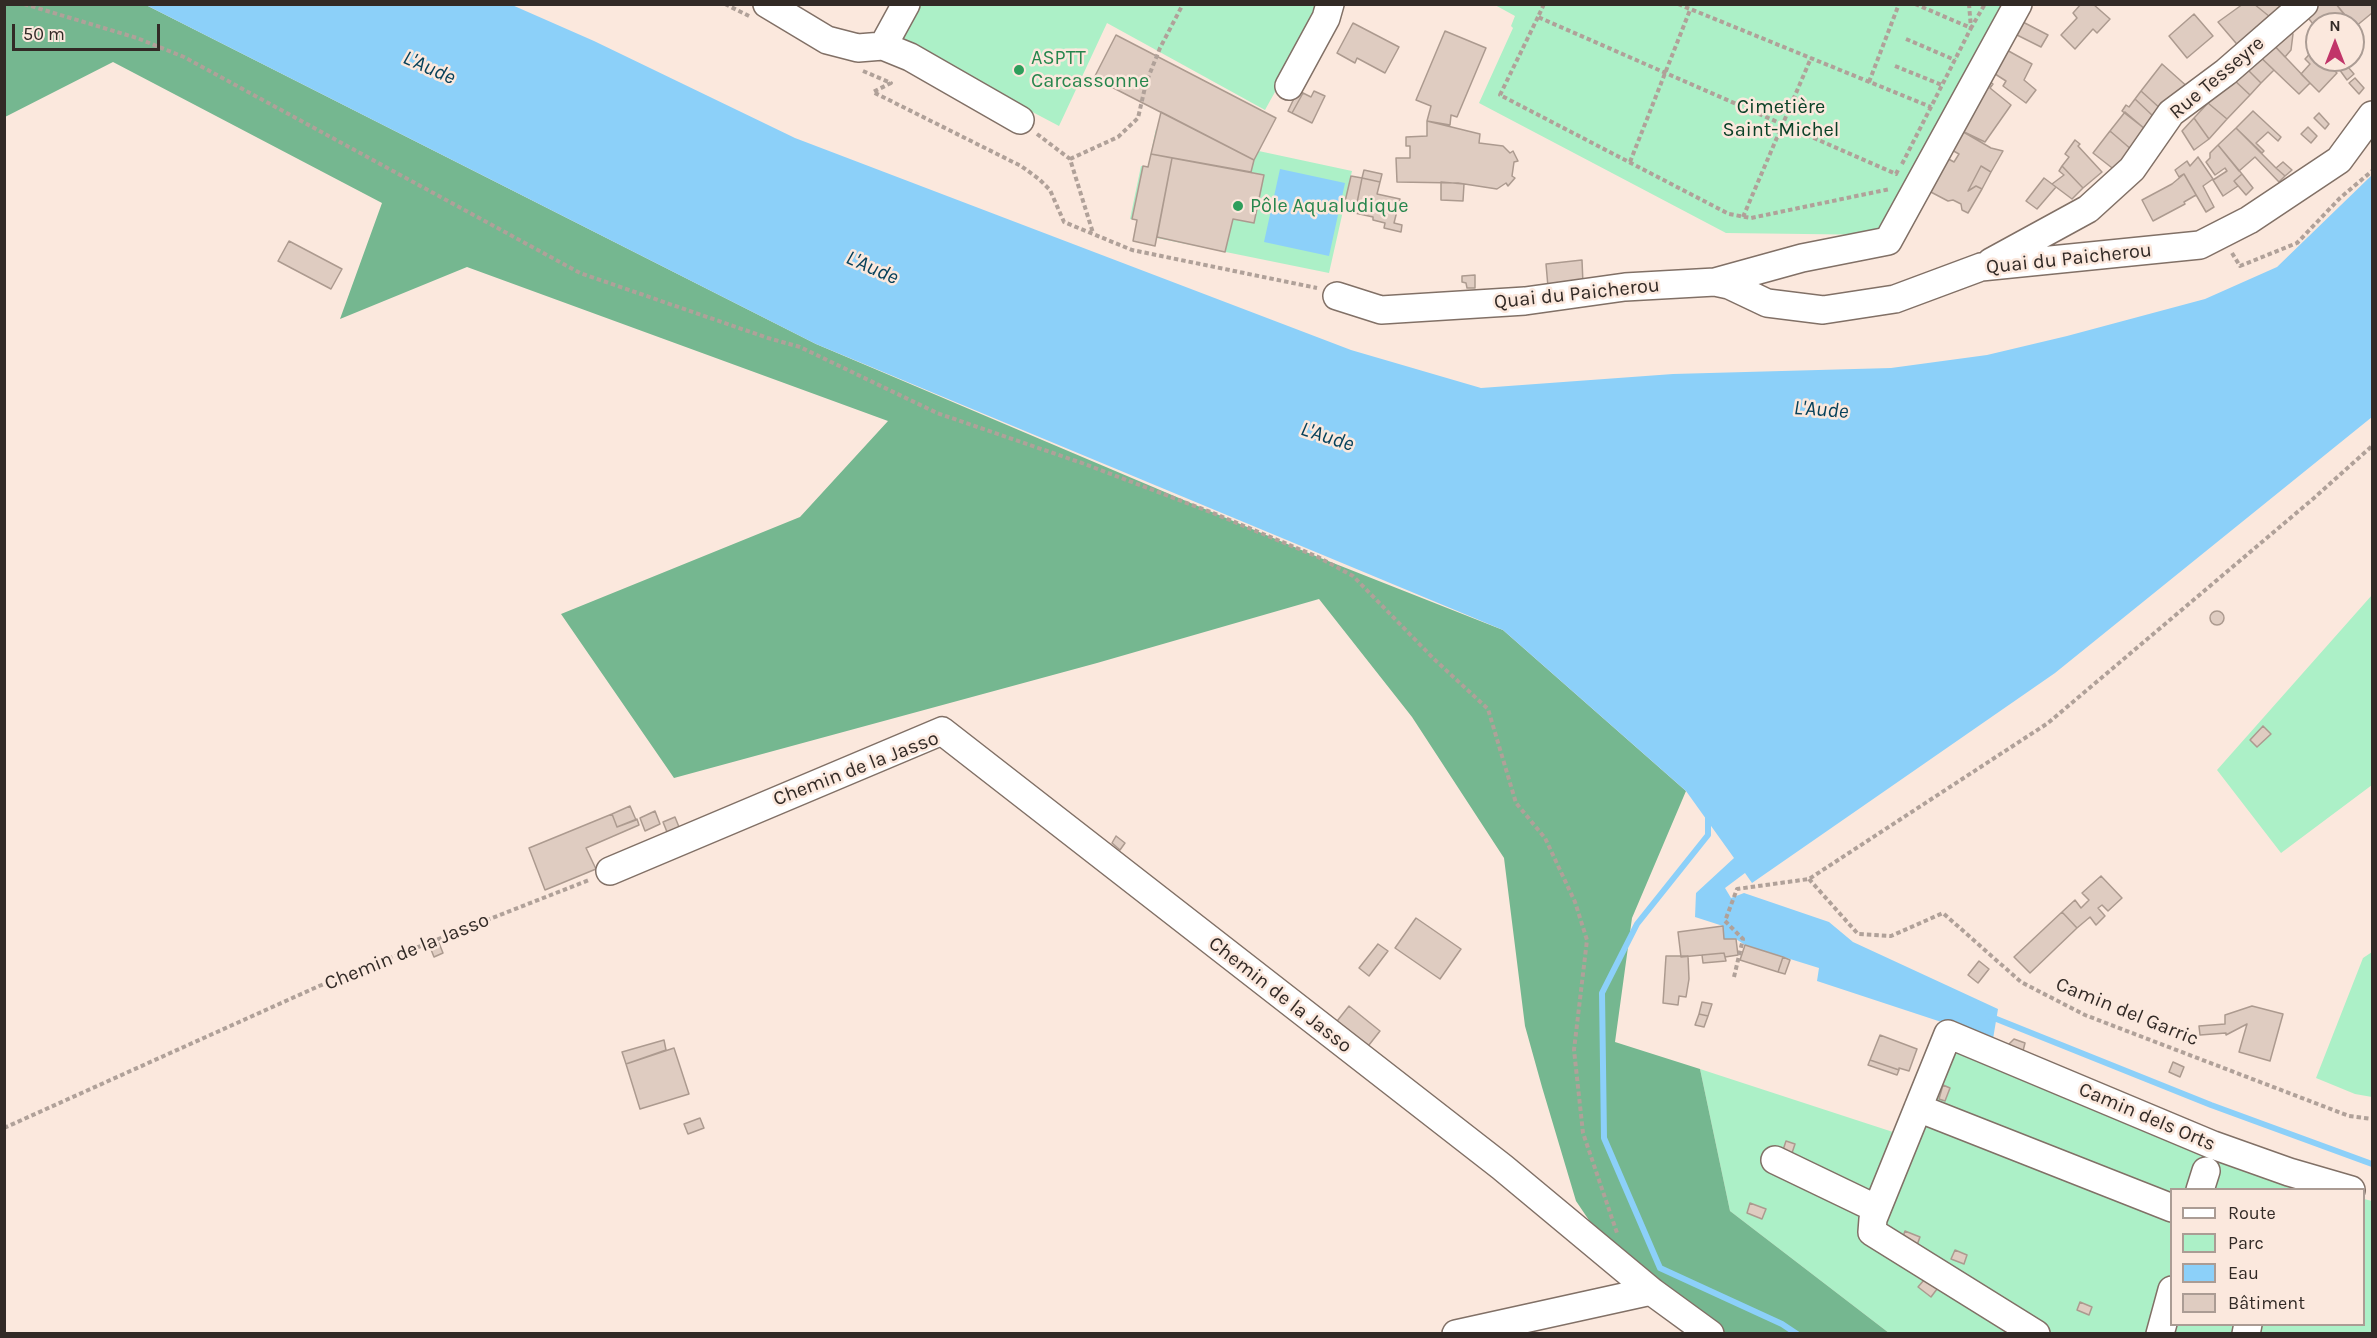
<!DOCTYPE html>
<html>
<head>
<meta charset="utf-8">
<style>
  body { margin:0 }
  #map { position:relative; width:2377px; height:1338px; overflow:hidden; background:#fbe8dd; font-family:Karla,sans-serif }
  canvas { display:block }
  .frame { position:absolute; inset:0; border:6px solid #322a26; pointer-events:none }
  .legend { position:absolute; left:2170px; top:1188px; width:195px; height:138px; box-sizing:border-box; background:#fbe8dd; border:2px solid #ab9c94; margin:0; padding:8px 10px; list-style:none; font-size:18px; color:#322a26 }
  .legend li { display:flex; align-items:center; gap:12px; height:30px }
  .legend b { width:30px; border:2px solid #ab9c94 }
  .north { position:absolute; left:2305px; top:12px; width:60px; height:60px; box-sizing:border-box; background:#fbe8dd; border:2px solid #ab9c94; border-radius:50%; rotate:0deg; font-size:16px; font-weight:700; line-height:24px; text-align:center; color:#322a26 }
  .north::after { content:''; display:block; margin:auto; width:21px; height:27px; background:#c13569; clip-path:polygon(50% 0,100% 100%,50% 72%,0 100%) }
  .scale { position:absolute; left:12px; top:24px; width:148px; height:27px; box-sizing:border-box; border:3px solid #322a26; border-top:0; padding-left:8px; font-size:18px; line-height:21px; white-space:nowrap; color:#322a26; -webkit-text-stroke:4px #fbe8dd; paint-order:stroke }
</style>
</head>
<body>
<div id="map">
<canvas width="2377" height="1338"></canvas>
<div class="frame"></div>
<ul class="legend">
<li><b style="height:8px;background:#fff"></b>Route</li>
<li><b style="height:16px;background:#acf0c7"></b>Parc</li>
<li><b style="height:16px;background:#8cd0f9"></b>Eau</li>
<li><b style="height:16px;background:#dfccc1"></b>Bâtiment</li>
</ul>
<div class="north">N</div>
<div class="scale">50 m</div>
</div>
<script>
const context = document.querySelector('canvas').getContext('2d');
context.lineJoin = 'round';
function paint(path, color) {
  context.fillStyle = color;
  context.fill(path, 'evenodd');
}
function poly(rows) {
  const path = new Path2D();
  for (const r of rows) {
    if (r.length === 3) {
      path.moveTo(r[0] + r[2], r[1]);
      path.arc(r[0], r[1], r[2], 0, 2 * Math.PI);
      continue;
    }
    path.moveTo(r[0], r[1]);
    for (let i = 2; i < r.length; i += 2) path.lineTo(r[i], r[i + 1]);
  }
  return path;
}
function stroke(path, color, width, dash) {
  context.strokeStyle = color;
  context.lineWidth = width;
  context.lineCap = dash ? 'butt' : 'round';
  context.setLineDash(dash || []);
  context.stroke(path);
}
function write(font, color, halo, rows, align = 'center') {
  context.font = font + ' Karla,sans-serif';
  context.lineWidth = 5;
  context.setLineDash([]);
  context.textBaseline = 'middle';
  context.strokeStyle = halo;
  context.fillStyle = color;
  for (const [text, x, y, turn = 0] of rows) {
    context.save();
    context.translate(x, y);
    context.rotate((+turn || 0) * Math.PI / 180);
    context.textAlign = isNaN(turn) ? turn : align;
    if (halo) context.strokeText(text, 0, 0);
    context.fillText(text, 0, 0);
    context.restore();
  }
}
paint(poly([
  [890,5,1323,5,1265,110,1107,23,1059,126,877,30],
  [1495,5,2010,5,1883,235,1726,233,1479,103,1513,28,1511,26,1515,16],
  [1156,129,1352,171,1329,273,1157,238,1137,220,1130,219,1141,166,1148,167],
  [2372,595,2372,785,2281,853,2217,770],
  [2372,952,2372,1097,2355,1094,2316,1078,2363,958],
  [1934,1034,2325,1189,2172,1190,2172,1324,2364,1324,2364,1199,2372,1201,2372,1333,1889,1333,1730,1211,1700,1069,1896,1133]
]), '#acf0c7');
paint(poly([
  [5,5,146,5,816,344,1318,557,1503,630,1686,791,1632,918,1615,1042,1700,1069,1730,1211,1889,1333,1706,1333,1628,1278,1576,1201,1542,1087,1525,1026,1504,858,1412,717,1319,599,1097,663,674,778,561,614,800,517,888,421,467,267,340,319,382,203,113,62,5,117]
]), '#75b790');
paint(poly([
  [146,5,512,5,594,41,795,138,1351,350,1481,388,1673,374,1891,368,1987,355,2067,336,2205,299,2277,267,2372,175,2372,417,2055,673,1752,883,1745,873,1725,888,1731,898,1744,893,1829,922,1853,942,1998,1009,1993,1039,1817,981,1819,968,1745,945,1736,939,1724,939,1723,926,1695,917,1696,893,1734,858,1686,791,1503,630,816,344],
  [1280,169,1345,183,1329,256,1264,242]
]), '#8cd0f9');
stroke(poly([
  [1708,816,1708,835,1637,924,1602,993,1604,1138,1660,1268,1782,1324,1797,1334],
  [1989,1016,2211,1105,2372,1164]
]), '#8cd0f9', 6);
const building = poly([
  [2081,4,2093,4,2110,19,2097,33,2093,29,2075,49,2061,35,2077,18,2073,13,2081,4],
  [2243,4,2254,4,2275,21,2241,49,2218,22,2243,4],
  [2254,4,2295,4,2275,21,2254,4],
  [2317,4,2336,4,2343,13,2330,24,2317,24,2317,29,2305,14,2317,4],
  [2336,4,2372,4,2372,13,2355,27,2336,4],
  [2194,14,2213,36,2187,58,2169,36,2194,14],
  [2021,21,2048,35,2041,47,2017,35,2019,31,2016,29,2021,21],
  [1353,23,1399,47,1385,73,1357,58,1355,63,1337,53,1353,23],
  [2286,27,2293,34,2291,50,2285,57,2269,40,2286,27],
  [1445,31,1486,48,1457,117,1451,115,1450,125,1427,121,1431,106,1416,100,1445,31],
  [1116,35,1276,118,1254,160,1094,78,1116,35],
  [2269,40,2310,83,2299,94,2255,52,2269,40],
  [2317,46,2317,60,2323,60,2337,73,2319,92,2301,74,2310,64,2305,59,2317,46],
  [2005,49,2032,64,2024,80,2036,90,2026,103,2003,86,2006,81,1992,72,2005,49],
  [2255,52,2274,70,2261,83,2243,65,2255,52],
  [2336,60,2342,60,2354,74,2347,80,2334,62,2336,60],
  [2162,64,2190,89,2162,110,2141,91,2162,64],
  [2243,65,2261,83,2250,95,2232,78,2243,65],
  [2232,78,2250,95,2227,119,2208,103,2232,78],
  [2355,78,2364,88,2359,94,2349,83,2355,78],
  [1988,80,1993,84,1990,88,2011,105,1985,142,1960,130,1988,80],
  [1298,90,1303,93,1292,113,1288,111,1298,90],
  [1314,91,1325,96,1312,123,1292,113,1303,93,1311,97,1314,91],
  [2141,91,2162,110,2154,117,2135,99,2141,91],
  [2135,99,2154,117,2145,129,2122,111,2126,105,2129,107,2135,99],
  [2208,103,2227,119,2209,139,2194,118,2208,103],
  [2253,111,2281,137,2278,141,2268,132,2256,143,2264,151,2262,153,2236,128,2253,111],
  [1161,112,1254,160,1251,172,1151,154,1161,112],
  [2125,112,2145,129,2132,150,2110,131,2125,112],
  [2319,113,2329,124,2325,129,2314,118,2319,113],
  [2194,118,2209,139,2194,150,2182,131,2194,118],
  [1427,121,1480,134,1479,143,1503,146,1510,153,1513,151,1518,161,1514,162,1512,176,1515,178,1508,186,1506,183,1497,189,1458,183,1397,182,1396,158,1410,158,1410,146,1406,146,1406,137,1427,136,1427,121],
  [2308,127,2317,136,2311,143,2301,134,2308,127],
  [2236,128,2276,168,2285,176,2279,182,2255,157,2239,171,2218,145,2236,128],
  [1960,130,1991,148,2003,151,1991,172,1981,166,1968,191,1976,186,1982,189,1968,213,1962,210,1961,204,1953,200,1948,201,1927,190,1945,157,1954,162,1959,154,1950,149,1960,130],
  [2110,131,2132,150,2116,171,2093,153,2110,131],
  [2075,140,2080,144,2078,146,2102,172,2083,188,2062,166,2069,157,2065,154,2075,140],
  [2218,145,2242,174,2234,181,2238,186,2223,196,2213,180,2227,171,2225,168,2215,175,2206,162,2210,158,2210,153,2218,145],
  [1151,154,1172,158,1155,246,1133,241,1137,220,1132,219,1143,166,1148,167,1151,154],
  [2198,157,2213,179,2203,186,2214,207,2206,212,2184,174,2179,177,2175,170,2187,161,2190,166,2198,157],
  [1172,158,1264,175,1254,223,1233,219,1225,252,1157,237,1172,158],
  [2283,162,2292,170,2285,176,2276,168,2283,162],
  [1981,166,1991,172,1982,189,1976,186,1968,191,1981,166],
  [2062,166,2083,188,2072,199,2052,184,2064,175,2059,171,2062,166],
  [1364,170,1382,174,1380,182,1362,178,1364,170],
  [2184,174,2196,195,2184,202,2185,204,2153,221,2142,200,2172,184,2184,174],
  [2242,174,2253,188,2246,195,2234,181,2242,174],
  [1351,176,1362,178,1355,213,1343,210,1351,176],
  [1362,178,1380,182,1377,194,1400,199,1394,223,1402,225,1401,232,1384,228,1385,223,1373,220,1373,217,1355,213,1362,178],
  [2044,178,2056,187,2037,209,2026,201,2044,178],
  [1441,182,1464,184,1463,201,1441,200,1441,182],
  [289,241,342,269,331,289,278,261,289,241],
  [1582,260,1583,284,1548,287,1546,264,1582,260],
  [1475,275,1475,288,1467,288,1466,283,1462,282,1462,276,1475,275],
  [2217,618,7],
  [2263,726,2271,734,2257,747,2250,740,2263,726],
  [630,806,636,820,617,827,612,814,630,806],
  [655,811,660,824,645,831,640,818,655,811],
  [612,814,617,827,637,819,639,825,586,848,596,869,545,890,529,848,612,814],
  [675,817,681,832,669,837,663,822,675,817],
  [1116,836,1125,843,1120,850,1112,843,1116,836],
  [2101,876,2122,898,2108,911,2102,905,2098,908,2105,916,2096,925,2090,917,2077,928,2062,912,2075,900,2081,908,2089,900,2082,893,2101,876],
  [2062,912,2077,928,2030,973,2014,957,2062,912],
  [1416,918,1461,949,1440,979,1395,948,1416,918],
  [1723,926,1724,939,1736,939,1738,955,1725,957,1724,953,1681,957,1678,932,1723,926],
  [439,943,443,953,434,957,430,947,439,943],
  [1378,944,1388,951,1369,976,1359,968,1378,944],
  [1745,945,1783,957,1778,972,1740,960,1745,945],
  [1724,953,1726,961,1703,963,1702,955,1724,953],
  [1666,956,1688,956,1689,979,1686,997,1679,996,1678,1005,1663,1003,1666,956],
  [1783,957,1790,960,1785,974,1778,972,1783,957],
  [1979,961,1989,969,1978,983,1968,975,1979,961],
  [1702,1002,1712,1004,1708,1016,1699,1014,1702,1002],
  [1349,1006,1380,1031,1365,1050,1334,1025,1349,1006],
  [2252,1006,2283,1014,2270,1061,2239,1052,2247,1024,2226,1035,2226,1033,2200,1035,2199,1026,2225,1024,2225,1015,2252,1006],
  [1699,1014,1708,1016,1704,1027,1695,1025,1699,1014],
  [1880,1035,1917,1049,1909,1071,1899,1068,1899,1070,1870,1060,1880,1035],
  [2014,1039,2025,1043,2021,1059,2001,1052,2014,1039],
  [664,1040,666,1050,626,1064,622,1052,664,1040],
  [674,1048,689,1094,640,1109,626,1064,674,1048],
  [1870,1060,1899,1070,1897,1075,1868,1065,1870,1060],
  [2173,1062,2184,1067,2180,1077,2169,1072,2173,1062],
  [1943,1085,1950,1088,1945,1101,1939,1099,1943,1085],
  [700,1118,704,1128,688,1134,684,1124,700,1118],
  [1786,1141,1795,1144,1790,1159,1781,1156,1786,1141],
  [1750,1203,1766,1209,1762,1219,1747,1213,1750,1203],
  [1905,1231,1920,1237,1917,1245,1902,1239,1905,1231],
  [1955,1250,1967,1255,1964,1264,1951,1259,1955,1250],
  [1924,1280,1937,1289,1931,1297,1918,1287,1924,1280],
  [2080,1302,2092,1307,2089,1315,2077,1310,2080,1302]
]);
paint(building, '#dfccc1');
stroke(building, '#ac9a8f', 1.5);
const minor = poly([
  [767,4,827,40,858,48,883,46,910,57,1020,120],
  [883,46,906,4],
  [1289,86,1326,18,1330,4],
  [1991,262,2088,209,2132,169,2171,113,2226,72,2304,4],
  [1715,282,1802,258,1888,241,2018,4],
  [1337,296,1381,310,1525,301,1625,287,1715,282,1729,285,1767,303,1823,310,1895,299,1981,267,2200,245,2249,220,2339,160,2372,115],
  [610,871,942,731,1502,1167,1651,1291,1710,1334],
  [1918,1108,2172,1208],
  [1775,1160,1877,1209],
  [2200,1190,2206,1171],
  [1456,1334,1651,1291],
  [2036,1334,1872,1232,1873,1219,1948,1034,2213,1145,2289,1172,2351,1190],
  [2160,1334,2172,1290],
  [2246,1334,2248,1324]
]);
stroke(minor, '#817066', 30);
stroke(poly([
  [24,4,137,38,184,57,580,273,768,338,800,347,937,413,1082,463,1213,513,1318,557,1353,576,1434,659,1488,709,1516,803,1545,838,1575,902,1587,940,1574,1050,1583,1133,1617,1233],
  [725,4,749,16],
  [1544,4,1538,17,1896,174,1898,170],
  [1678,4,1931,107],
  [1915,4,1971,28,1985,4],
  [1538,17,1500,95,1729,214,1751,218,1890,189],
  [1906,39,1955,60],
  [1895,66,1942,85],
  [863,71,891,83,873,92,1021,166,1039,179,1050,190,1064,222,1132,250,1317,288],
  [1869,82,1899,4],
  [1037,134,1070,159,1093,233],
  [1070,159,1118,137,1138,118,1146,83,1160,48,1183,4],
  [1630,162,1690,10],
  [1902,164,1971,28,1969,4],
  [1743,217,1811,58],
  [2232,253,2240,266,2297,243,2340,198,2372,171],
  [1809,879,1858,934,1891,936,1943,913,2021,982,2085,1015,2349,1116,2372,1119],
  [1734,977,1743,939,1725,921,1737,889,1809,879,2048,723,2314,498,2372,446],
  [4,1128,319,986,589,880]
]), '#b0a199', 4, [4.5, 3]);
stroke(minor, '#fff', 27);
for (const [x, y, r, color] of [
  [1019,70,6,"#2e9e5b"],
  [1238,206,6,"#2e9e5b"]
]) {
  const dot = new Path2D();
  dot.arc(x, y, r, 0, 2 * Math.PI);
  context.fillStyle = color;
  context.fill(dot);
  stroke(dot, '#fbe8dd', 2);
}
write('20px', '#27864d', '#fbe8dd', [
  ["ASPTT",1031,58],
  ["Carcassonne",1031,81],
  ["Pôle Aqualudique",1250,206]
], 'left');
write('20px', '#322a26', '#fbe8dd', [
  ["Rue Tesseyre",2217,78,-40],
  ["Quai du Paicherou",2069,259,-6],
  ["Quai du Paicherou",1577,294,-6],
  ["Chemin de la Jasso",856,769,-21],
  ["Chemin de la Jasso",407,952,-22],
  ["Chemin de la Jasso",1280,995,38],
  ["Camin del Garric",2127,1012,22],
  ["Camin dels Orts",2147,1117,23]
]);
write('20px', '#0a4127', '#fbe8dd', [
  ["Cimetière",1781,107],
  ["Saint-Michel",1781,130]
]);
write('italic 21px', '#05405a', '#fbe8dd', [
  ["L'Aude",429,68,24],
  ["L'Aude",872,268,24],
  ["L'Aude",1821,410,4],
  ["L'Aude",1327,437,18]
]);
</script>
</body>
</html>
